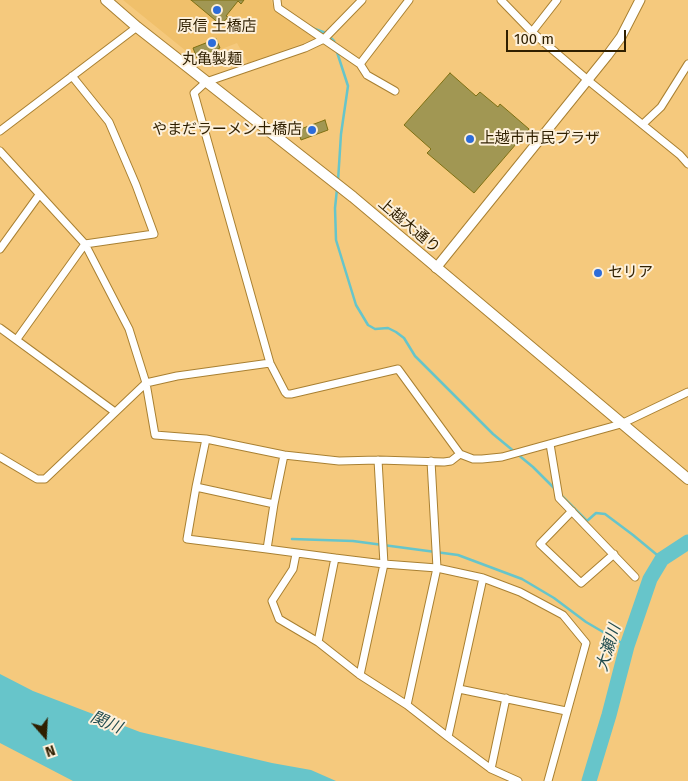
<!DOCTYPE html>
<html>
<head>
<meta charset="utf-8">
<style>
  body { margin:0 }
  #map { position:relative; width:688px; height:781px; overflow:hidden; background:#f5c97d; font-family:"Fira Sans",sans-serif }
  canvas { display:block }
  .north { position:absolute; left:20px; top:711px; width:50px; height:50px; -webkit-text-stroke:4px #fdf0da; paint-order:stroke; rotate:161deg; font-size:14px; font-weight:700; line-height:20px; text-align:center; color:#2f1f00 }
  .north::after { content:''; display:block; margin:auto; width:18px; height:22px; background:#2f1f00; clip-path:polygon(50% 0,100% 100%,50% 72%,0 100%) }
  .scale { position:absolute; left:506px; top:30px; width:120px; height:22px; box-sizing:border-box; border:2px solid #2f1f00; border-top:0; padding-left:6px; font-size:15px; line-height:18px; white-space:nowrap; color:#2f1f00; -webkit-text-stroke:4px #fdf0da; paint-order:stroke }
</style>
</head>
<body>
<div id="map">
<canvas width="688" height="781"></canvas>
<div class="north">N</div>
<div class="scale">100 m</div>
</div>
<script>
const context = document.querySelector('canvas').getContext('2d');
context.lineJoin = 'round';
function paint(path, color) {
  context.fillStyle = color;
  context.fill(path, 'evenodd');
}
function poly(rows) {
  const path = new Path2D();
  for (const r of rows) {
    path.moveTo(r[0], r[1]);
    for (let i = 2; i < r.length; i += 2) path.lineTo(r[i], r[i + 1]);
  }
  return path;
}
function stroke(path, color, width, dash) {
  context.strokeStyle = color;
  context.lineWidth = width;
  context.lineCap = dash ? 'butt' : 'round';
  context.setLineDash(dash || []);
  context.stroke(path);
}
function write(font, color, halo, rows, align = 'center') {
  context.font = font + ' "Fira Sans","Noto Sans JP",sans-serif';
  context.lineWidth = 4;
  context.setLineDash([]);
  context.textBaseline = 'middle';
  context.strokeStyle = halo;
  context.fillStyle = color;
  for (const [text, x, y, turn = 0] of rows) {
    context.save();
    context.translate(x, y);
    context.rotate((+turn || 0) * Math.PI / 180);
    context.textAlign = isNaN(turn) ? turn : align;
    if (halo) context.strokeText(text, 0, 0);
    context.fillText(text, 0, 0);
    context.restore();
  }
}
paint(poly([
  [123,0,271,0,274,10,315,37,315,39,248,63,237,43,196,59]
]), '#f0c06b');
paint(poly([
  [0,674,33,691,140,732,272,763,311,770,336,781,73,781,0,743]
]), '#67c5ca');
stroke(poly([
  [312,28,326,33,334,41,335,44],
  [336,49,348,86,341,134,338,181],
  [337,189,335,208,336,240,356,305,368,325,375,329,388,328,396,332,404,338,415,356,493,434,533,467,555,489],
  [561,495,587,521,596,513,605,514,633,535,662,559],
  [292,539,353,541,458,555,522,579,554,598,586,622,627,646]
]), '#67c5ca', 2.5);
stroke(poly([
  [589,781,609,715,627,646,650,579,662,559,688,542]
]), '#67c5ca', 15);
const building = poly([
  [191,0,244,0,241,4,238,1,226,16,228,17,221,25,191,0],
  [216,39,220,48,197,58,193,48,216,39],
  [450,73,476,96,480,92,498,107,500,104,529,129,474,193,427,153,431,149,404,125,450,73],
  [325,120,328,130,301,140,298,130,325,120]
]);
paint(building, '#a19753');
stroke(building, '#7e7013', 1);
const minor = poly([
  [277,0,278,8,360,64,409,0],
  [362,0,324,39,305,48,206,82,194,93,270,363,285,392,287,394,291,394,398,369,460,454,473,459,482,459,502,457,621,424,688,392],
  [501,0,532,32,590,82,680,155,688,164],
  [532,32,557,0],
  [360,64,367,75,395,91],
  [643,124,661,107,688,64],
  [0,131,137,27],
  [0,151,85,244,129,329,146,383,155,435,206,439],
  [0,249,39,195],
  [0,328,115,412],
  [17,339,85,244,154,234,136,185,109,122,72,76],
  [550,444,559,498,635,577],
  [0,457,37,479,45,479,146,383,177,376,270,363],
  [196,487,206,439,284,455],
  [274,504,267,549,187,539,196,487,274,504,284,455,339,461,378,460,444,462,451,461,460,454],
  [572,511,540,544,581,583,614,554],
  [267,549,335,558],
  [296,554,293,569,272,601,279,619,318,642],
  [483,578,520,592,563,615,586,643,548,781],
  [360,675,384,564,437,568,407,705,360,675,318,642,335,558,384,564,378,460],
  [459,689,566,711],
  [407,705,448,737,483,578,437,568,431,461],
  [448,737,491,769,518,781],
  [491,769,506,698]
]);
const tertiary = poly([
  [436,268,607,56,621,37,640,0]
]);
const secondary = poly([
  [106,0,137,27,353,197,688,479]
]);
stroke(minor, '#a98032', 9);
stroke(tertiary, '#a98032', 11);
stroke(secondary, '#a98032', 12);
stroke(minor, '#fff', 7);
stroke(tertiary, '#fff', 9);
stroke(secondary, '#fff', 10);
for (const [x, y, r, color] of [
  [217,10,5,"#2d6cd9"],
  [212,43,5,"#2d6cd9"],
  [312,130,5,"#2d6cd9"],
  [470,139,5,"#2d6cd9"],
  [598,273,5,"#2d6cd9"]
]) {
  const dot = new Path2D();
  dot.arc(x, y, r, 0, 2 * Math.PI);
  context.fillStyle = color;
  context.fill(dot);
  stroke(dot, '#fdf0da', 2);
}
write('15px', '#2f1f00', '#fdf0da', [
  ["原信 土橋店",217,27],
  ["丸亀製麺",212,60],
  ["やまだラーメン土橋店",302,130,"right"],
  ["上越市市民プラザ",480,139,"left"],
  ["セリア",608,273,"left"]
]);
write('15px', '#2f1f00', '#fdf0da', [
  ["上越大通り",409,226,40]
]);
write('italic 16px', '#214c4f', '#fdf0da', [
  ["大瀬川",609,648,-73],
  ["関川",106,723,23]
]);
</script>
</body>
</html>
